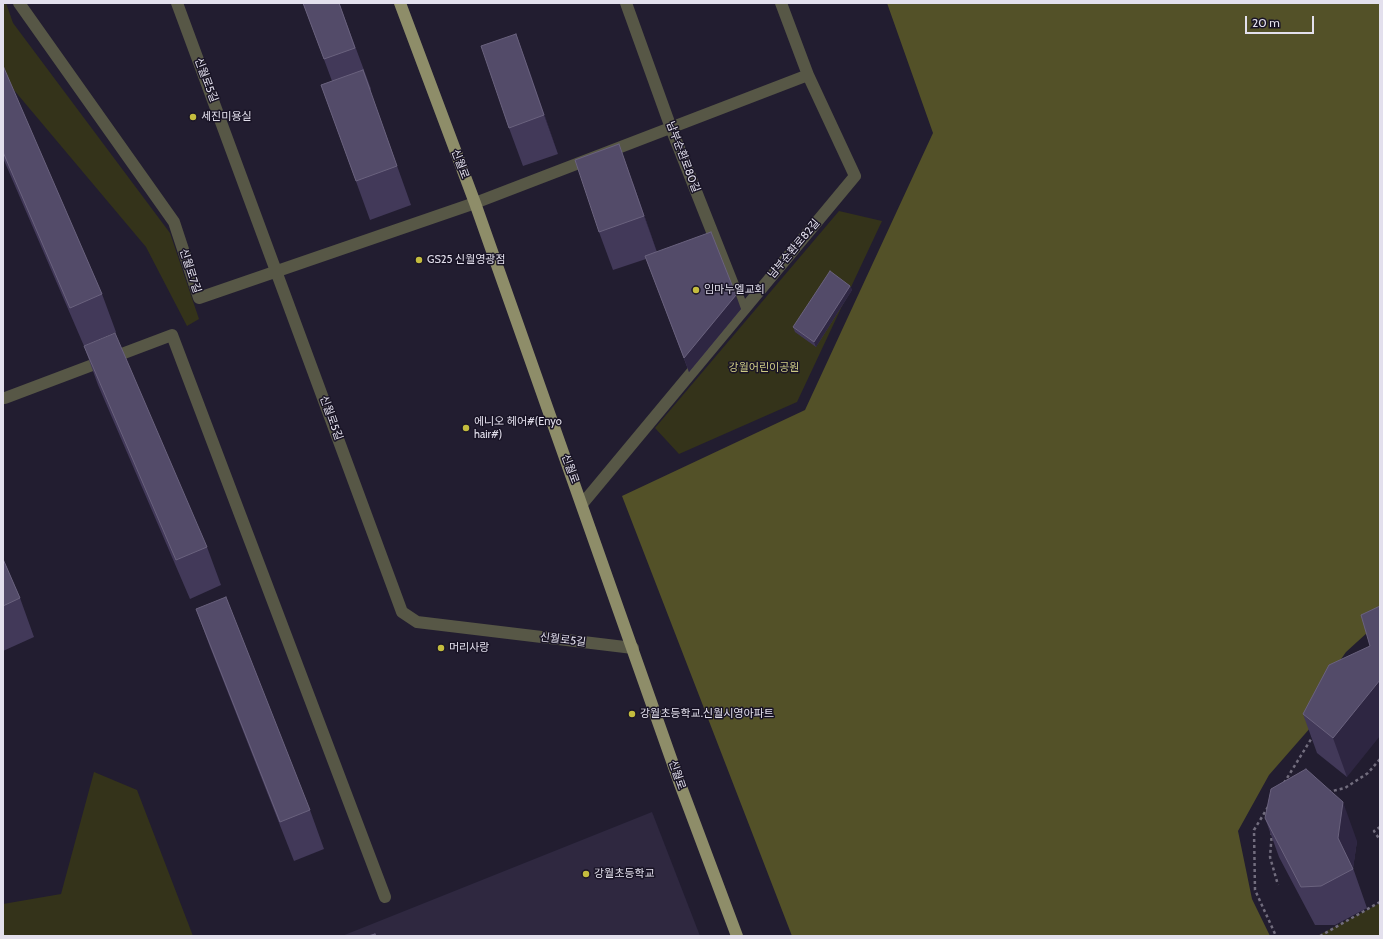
<!DOCTYPE html>
<html>
<head>
<meta charset="utf-8">
<style>
  body { margin:0 }
  #map { position:relative; width:1383px; height:939px; overflow:hidden; background:#221d30; font-family:Cabin,sans-serif }
  canvas { display:block }
  .frame { position:absolute; inset:0; border:4px solid #e3e0ed; pointer-events:none }
  .scale { position:absolute; left:1245px; top:16px; width:69px; height:18px; box-sizing:border-box; border:2px solid #e3e0ed; border-top:0; padding-left:5px; font-size:12px; line-height:14px; white-space:nowrap; color:#e3e0ed; -webkit-text-stroke:3px #191426; paint-order:stroke }
</style>
</head>
<body>
<div id="map">
<canvas width="1383" height="939"></canvas>
<div class="frame"></div>
<div class="scale">20 m</div>
</div>
<script>
const context = document.querySelector('canvas').getContext('2d');
context.lineJoin = 'round';
function paint(path, color) {
  context.fillStyle = color;
  context.fill(path, 'evenodd');
}
function poly(rows) {
  const path = new Path2D();
  for (const r of rows) {
    path.moveTo(r[0], r[1]);
    for (let i = 2; i < r.length; i += 2) path.lineTo(r[i], r[i + 1]);
  }
  return path;
}
function stroke(path, color, width, dash) {
  context.strokeStyle = color;
  context.lineWidth = width;
  context.lineCap = dash ? 'butt' : 'round';
  context.setLineDash(dash || []);
  context.stroke(path);
}
function write(font, color, halo, rows, align = 'center') {
  context.font = font + ' Cabin,"Noto Sans KR",sans-serif';
  context.lineWidth = 3;
  context.setLineDash([]);
  context.textBaseline = 'middle';
  context.strokeStyle = halo;
  context.fillStyle = color;
  for (const [text, x, y, turn = 0] of rows) {
    context.save();
    context.translate(x, y);
    context.rotate((+turn || 0) * Math.PI / 180);
    context.textAlign = isNaN(turn) ? turn : align;
    if (halo) context.strokeText(text, 0, 0);
    context.fillText(text, 0, 0);
    context.restore();
  }
}
paint(poly([
  [652,812,700,936,342,936]
]), '#2f2840');
paint(poly([
  [3,3,6,3,13,23,170,233,199,319,187,326,146,247,3,77],
  [839,211,882,221,797,402,679,454,655,428],
  [94,772,137,790,193,936,3,936,3,904,61,894],
  [1380,903,1380,936,1320,936,1319,935]
]), '#34331a');
paint(poly([
  [887,3,1380,3,1380,621,1346,652,1322,686,1311,727,1269,775,1238,831,1252,899,1270,936,792,936,622,496,805,410,933,133]
]), '#535128');
stroke(poly([
  [1284,783,1313,736],
  [1328,792,1345,788,1368,773,1380,759],
  [1268,807,1254,830,1255,890,1276,936],
  [1380,827,1374,831,1380,840],
  [1272,832,1270,857,1278,885],
  [1320,936,1380,902]
]), '#726d7e', 2.5, [3, 3]);
stroke(poly([
  [19,3,174,222,199,298,475,203,808,75],
  [177,3,402,612,417,622,633,648],
  [626,3,671,128,743,310],
  [5,398,172,335,385,897],
  [583,503,855,176,808,75,781,3]
]), '#575746', 12);
stroke(poly([
  [400,3,475,203,680,784,737,936]
]), '#8e8d69', 12);
paint(poly([
  [303,3,339,3,371,89,370,90,411,205,370,220,321,85,332,81],
  [516,34,558,154,523,166,509,128],
  [3,69,102,294,116,332,84,346,3,158],
  [633,183,657,252,741,309,689,372,646,259,613,270,599,232],
  [850,286,852,290,816,347,795,332,793,327],
  [84,346,207,547,221,585,190,599,98,385],
  [3,559,20,598,34,637,3,651],
  [196,609,310,810,324,849,294,861,210,647],
  [1370,646,1347,777,1317,753,1303,714],
  [1265,818,1357,841,1353,868,1367,908,1335,925,1315,925,1279,857]
]), '#423959');
paint(poly([
  [516,34,530,72,558,154,544,115],
  [619,144,633,183,658,255,644,216],
  [850,286,852,290,816,347,814,342],
  [736,295,741,309,689,372,684,358],
  [1380,680,1380,736,1347,777,1333,738],
  [1343,802,1357,841,1353,869,1338,838]
]), '#2e2642');
const building = poly([
  [303,3,339,3,355,48,324,59,303,3],
  [516,34,544,115,509,128,481,46,516,34],
  [4,68,102,294,70,308,3,152,3,69,4,68],
  [363,70,397,166,356,181,321,85,363,70],
  [619,144,644,216,599,232,575,160,619,144],
  [711,232,736,295,684,358,645,256,711,232],
  [830,271,850,286,814,342,793,327,830,271],
  [115,333,207,547,176,560,84,346,115,333],
  [3,559,20,598,3,606,3,559],
  [226,597,310,810,280,822,196,609,226,597],
  [1380,606,1380,680,1333,738,1303,714,1329,665,1370,646,1361,615,1380,606],
  [1306,769,1343,802,1338,838,1353,869,1321,886,1301,887,1265,818,1271,789,1306,769],
  [375,934,376,936,368,936,375,934]
]);
paint(building, '#534b69');
stroke(building, '#6a627e', 1);
for (const [x, y, r, color] of [
  [193,117,4,"#c4bc3e"],
  [419,260,4,"#c4bc3e"],
  [696,290,4,"#c4bc3e"],
  [466,428,4,"#c4bc3e"],
  [441,648,4,"#c4bc3e"],
  [632,714,4,"#c4bc3e"],
  [586,874,4,"#c4bc3e"]
]) {
  const dot = new Path2D();
  dot.arc(x, y, r, 0, 2 * Math.PI);
  context.fillStyle = color;
  context.fill(dot);
  stroke(dot, '#191426', 1.5);
}
write('11px', '#e3e0ed', '#191426', [
  ["신월로5길",206,80,69],
  ["남부순환로80길",683,157,69],
  ["신월로",460,164,69],
  ["남부순환로82길",794,249,-50],
  ["신월로7길",190,271,72],
  ["신월로5길",331,418,70],
  ["신월로",570,469,70],
  ["신월로5길",563,640,7],
  ["신월로",677,775,71]
]);
write('11px', '#e3e0ed', '#191426', [
  ["세진미용실",201,117],
  ["GS25 신월영광점",427,260],
  ["임마누엘교회",704,290],
  ["에니오 헤어#(Enyo",474,422],
  ["hair#)",474,435],
  ["머리사랑",449,648],
  ["강월초등학교.신월시영아파트",640,714],
  ["강월초등학교",594,874]
], 'left');
write('11px', '#cecb85', '#191426', [
  ["강월어린이공원",764,368]
]);
</script>
</body>
</html>
